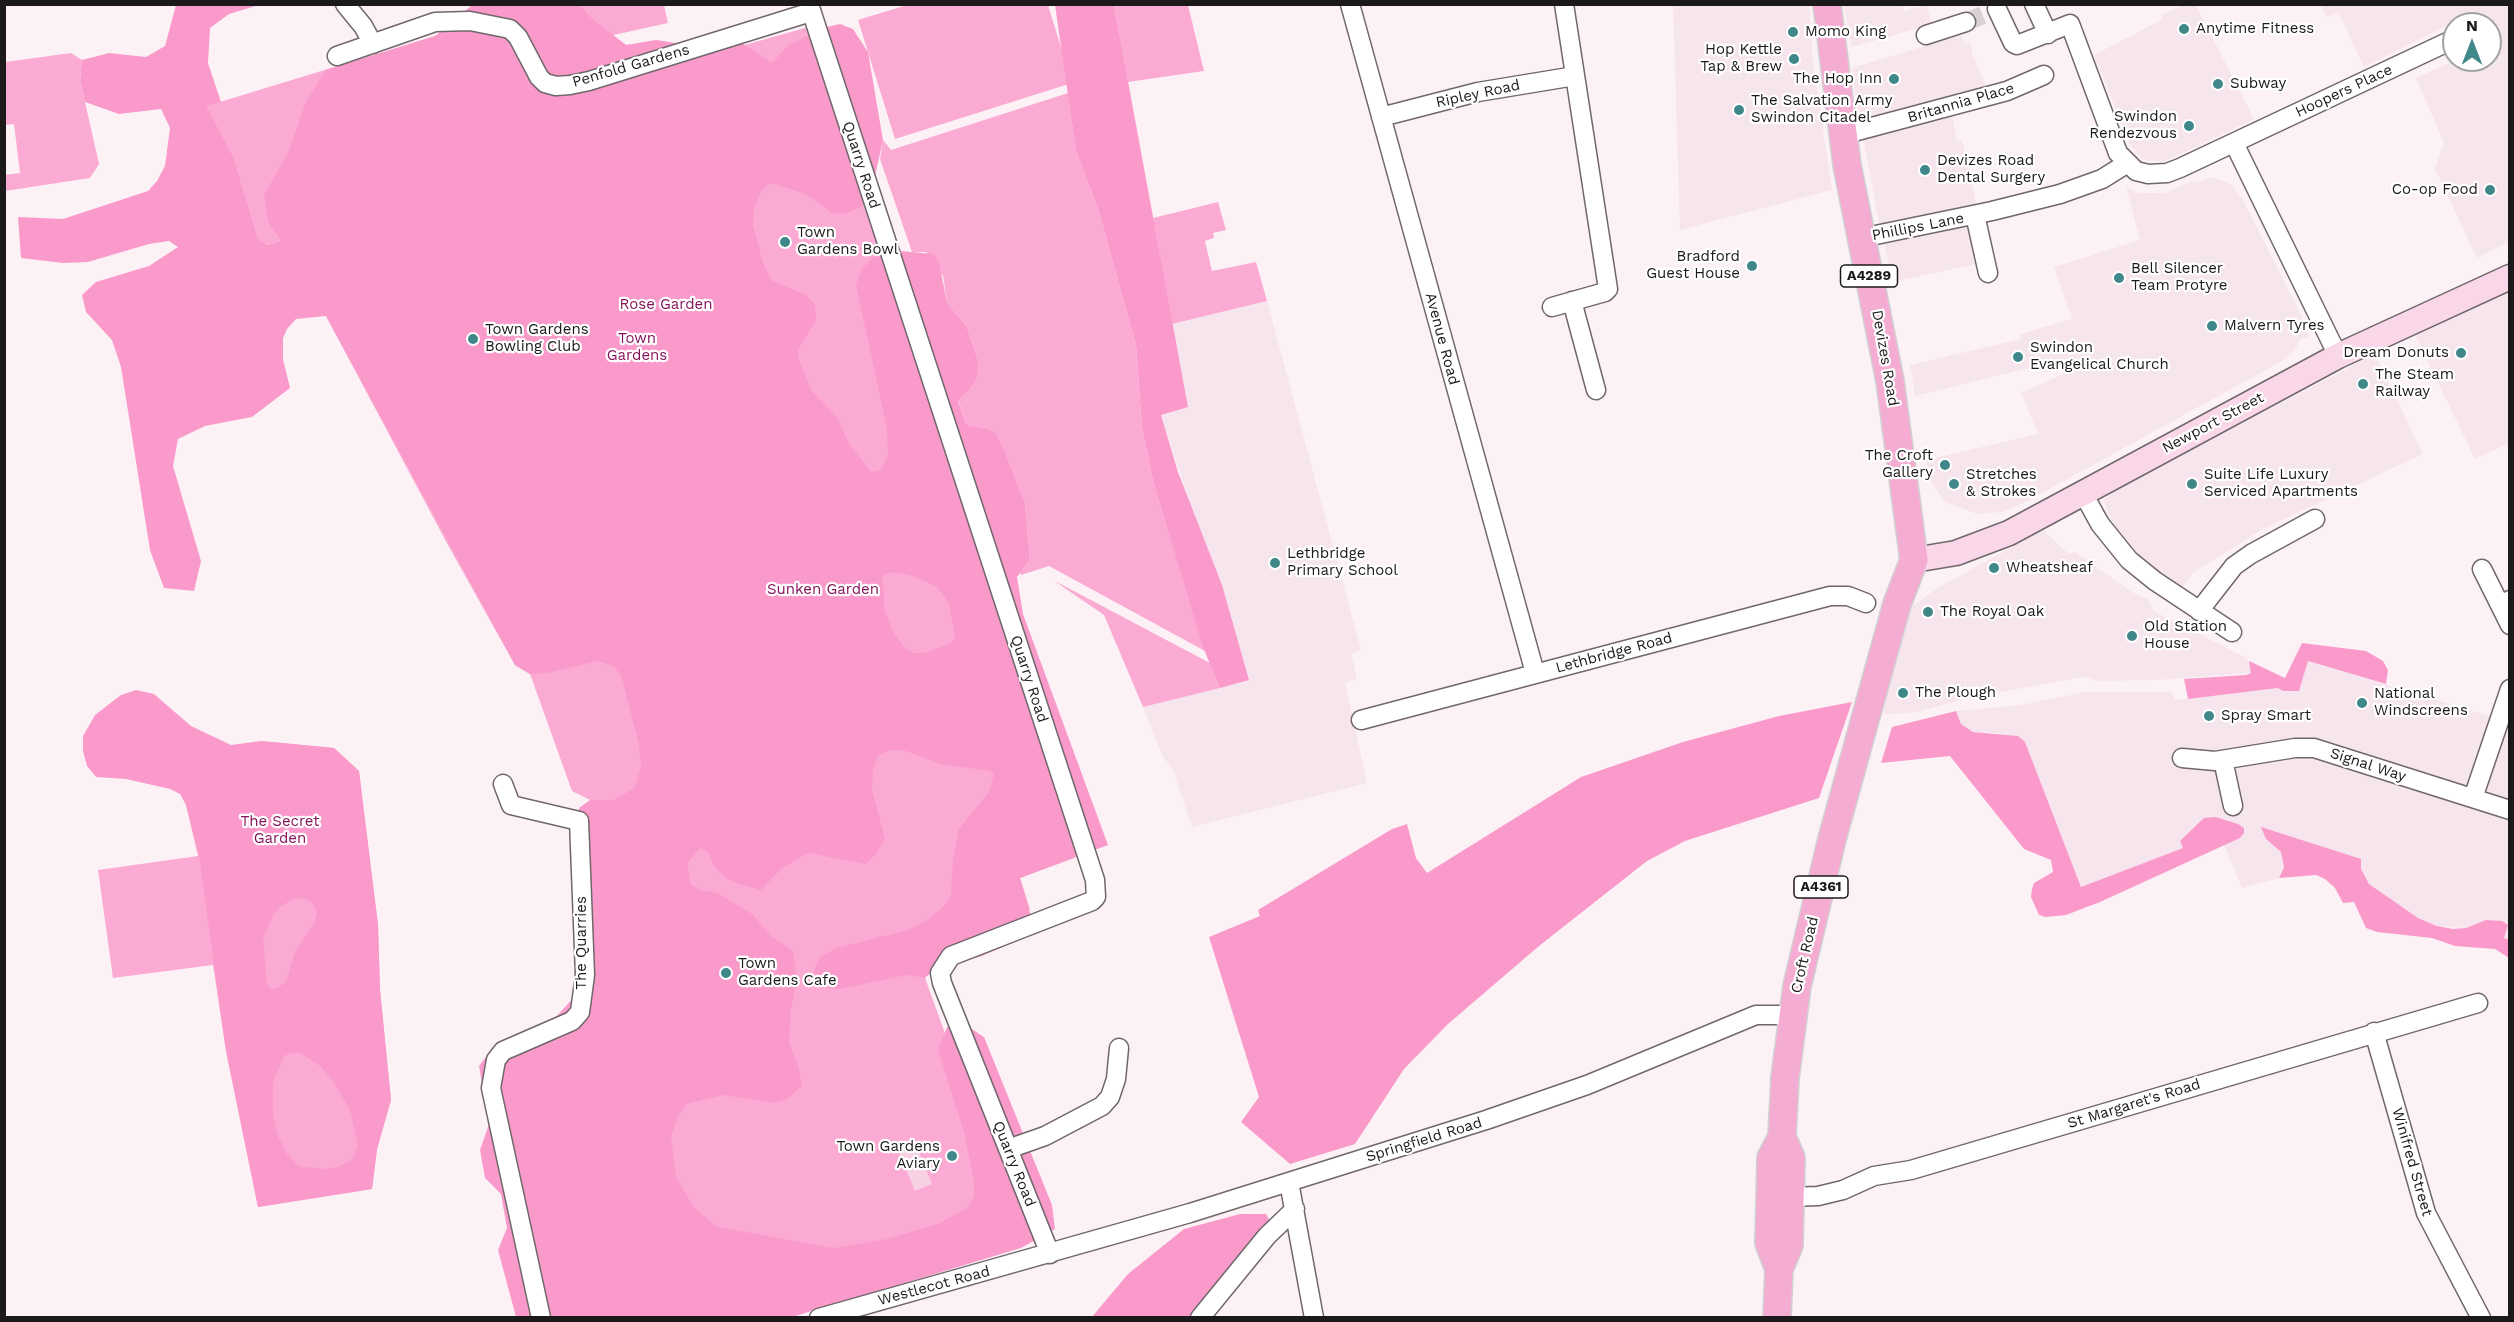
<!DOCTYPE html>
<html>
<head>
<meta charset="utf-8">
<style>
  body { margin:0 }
  #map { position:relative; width:2514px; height:1322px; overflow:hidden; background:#fcf2f6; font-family:"Work Sans",sans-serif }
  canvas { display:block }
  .frame { position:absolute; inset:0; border:6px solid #1c191a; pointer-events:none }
  .north { position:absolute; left:2442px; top:12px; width:60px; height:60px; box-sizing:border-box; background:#fff; border:2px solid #a4a3a3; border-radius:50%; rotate:0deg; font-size:16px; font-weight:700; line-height:24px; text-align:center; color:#1c191a }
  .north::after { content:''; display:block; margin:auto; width:21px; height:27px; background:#3f8789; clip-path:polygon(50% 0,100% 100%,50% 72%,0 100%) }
</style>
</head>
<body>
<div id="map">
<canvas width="2514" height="1322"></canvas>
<div class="frame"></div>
<div class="north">N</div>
</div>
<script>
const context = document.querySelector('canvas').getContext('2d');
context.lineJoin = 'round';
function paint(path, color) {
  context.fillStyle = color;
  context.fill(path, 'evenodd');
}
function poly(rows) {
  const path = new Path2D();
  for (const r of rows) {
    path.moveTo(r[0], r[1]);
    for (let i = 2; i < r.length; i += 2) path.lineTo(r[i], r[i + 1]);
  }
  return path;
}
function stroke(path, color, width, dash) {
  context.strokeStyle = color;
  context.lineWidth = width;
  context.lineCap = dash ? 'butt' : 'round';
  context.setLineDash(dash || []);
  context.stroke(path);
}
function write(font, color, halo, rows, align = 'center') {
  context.font = font + ' "Work Sans",sans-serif';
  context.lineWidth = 4.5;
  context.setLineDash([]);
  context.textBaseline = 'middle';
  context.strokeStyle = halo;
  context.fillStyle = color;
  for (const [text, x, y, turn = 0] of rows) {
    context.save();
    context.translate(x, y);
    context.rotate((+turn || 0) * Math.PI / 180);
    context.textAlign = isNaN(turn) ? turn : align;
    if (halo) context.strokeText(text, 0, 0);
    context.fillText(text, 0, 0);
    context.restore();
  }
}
paint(poly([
  [1673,5,1809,5,1813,62,1832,190,1680,230],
  [1844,5,1902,5,1904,11,1926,5,1932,24,1852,47],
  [2183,5,2196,5,2254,119,2166,161,2143,160,2130,145,2094,55,2163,19,2161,15],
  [2321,5,2509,5,2509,242,2477,258,2435,169,2444,143,2416,78,2455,60,2490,60,2490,24,2454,24,2454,33,2450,24,2364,67,2338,12,2327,17],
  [1961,35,1965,44,1969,42,1973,49,1971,51,1988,91,1859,122,1852,68],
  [1952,116,1957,140,1962,140,1977,207,1880,229,1863,137],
  [2210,177,2229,183,2242,198,2301,315,2309,338,2301,338,2295,350,2286,359,2020,505,2002,512,1977,514,1946,502,1930,481,1926,460,2038,434,2021,393,2088,363,2045,373,2042,365,1915,396,1910,365,2021,339,2020,334,2072,319,2054,267,2140,240,2126,187,2138,193,2164,193,2195,180,2196,183],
  [1967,224,1977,264,1892,282,1884,241],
  [2509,290,2509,443,2475,459,2415,335],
  [1267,301,1361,650,1351,653,1357,679,1345,683,1367,783,1192,827,1173,770,1162,755,1143,707,1249,680,1161,415,1188,406,1172,324],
  [2375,354,2423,454,2261,530,2193,573,2179,591,2137,556,2117,532,2103,501,2117,489],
  [2043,530,2069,554,2075,552,2132,592,2148,599,2154,611,2246,658,2252,667,2251,673,2158,680,2098,681,2084,677,1973,697,1913,713,1886,714,1884,711,1887,687,1907,614,1910,608,1936,589],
  [2308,661,2509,722,2509,940,2504,938,2508,925,2486,920,2466,928,2438,926,2418,918,2390,899,2369,884,2361,869,2266,839,2281,852,2284,861,2279,878,2242,888,2224,845,2240,838,2238,824,2216,817,2183,848,2081,887,2025,742,1996,733,1973,732,1961,724,1956,711,2021,705,2085,692,2172,692,2175,700,2279,688,2284,691,2299,691]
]), '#f7e5ed');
paint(poly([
  [531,5,664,5,668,23,541,51],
  [907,5,1048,5,1072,83,895,139,858,20],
  [1114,5,1188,5,1204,71,1128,82],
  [468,26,614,82,808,27,1074,858,1020,878,1030,909,919,961,1018,1237,725,1317,585,1022,613,800,590,800,572,791,530,674,515,665,449,547,326,316,281,241,267,245,258,240,234,158,207,106],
  [71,53,82,60,80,80,99,164,90,178,5,191,4,175,20,173,14,124,5,125,5,62],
  [1068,93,1076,151,1098,209,1136,345,1142,428,1153,481,1205,651,1049,566,1021,575,1020,573,1030,560,1025,502,1005,452,986,428,967,425,958,400,973,385,978,360,967,327,947,302,943,276,926,252,912,252,880,159,883,140,891,150],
  [1218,202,1226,230,1213,233,1214,238,1205,241,1212,271,1256,262,1267,301,1172,324,1153,218],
  [1053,580,1210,663,1220,688,1143,707,1104,615],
  [261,741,334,748,359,771,378,925,380,990,391,1100,377,1149,372,1189,258,1207,226,1051,213,965,113,978,98,870,198,856,186,805]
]), '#fbabd3');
paint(poly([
  [485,4,580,5,589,16,626,45,656,40,676,43,693,40,739,41,772,63,789,45,822,28,840,24,853,29,868,52,883,140,869,203,845,214,832,213,806,194,770,183,761,191,754,209,753,225,763,263,771,280,806,295,815,305,816,320,798,350,799,360,811,390,837,417,849,444,871,472,881,470,888,455,887,428,856,286,861,270,873,257,889,250,933,254,939,263,947,302,967,327,978,360,977,376,973,385,958,401,967,425,986,428,996,434,1005,452,1025,502,1030,560,1017,577,1023,614,1108,845,1020,878,1031,916,1027,934,1012,943,982,956,934,970,925,978,907,975,839,989,822,987,815,978,814,969,820,957,837,948,908,930,926,921,943,907,951,895,953,859,959,829,989,792,994,774,990,771,941,764,903,750,889,750,877,757,873,771,872,790,885,839,876,854,866,864,808,853,781,869,761,890,738,884,724,877,713,864,708,852,700,848,687,863,691,885,701,890,718,893,752,914,771,936,793,951,797,979,791,1009,789,1042,799,1069,802,1086,785,1100,774,1103,723,1095,686,1104,676,1121,671,1137,676,1177,695,1209,718,1227,834,1248,887,1239,938,1224,967,1208,974,1196,974,1181,964,1132,938,1050,947,1027,964,1024,984,1037,1052,1205,1055,1229,1021,1248,792,1317,516,1317,498,1250,507,1228,501,1194,485,1178,480,1150,489,1124,479,1066,488,1054,555,1018,576,995,574,849,579,808,590,800,613,800,635,788,641,766,639,744,621,675,613,666,598,661,547,673,530,674,515,665,326,316,296,319,287,329,283,338,283,359,290,388,252,417,205,426,178,439,173,466,201,561,194,591,164,588,150,550,121,367,112,340,86,312,82,295,96,282,149,266,178,247,169,241,149,244,88,262,63,263,21,258,18,217,63,219,148,191,157,181,165,166,170,128,161,109,119,114,85,102,80,80,82,60,109,53,146,57,165,46,176,5,259,5,229,14,210,28,208,63,221,102,207,106,234,158,258,239,267,245,281,241,268,222,264,195,288,153,306,102,326,70,435,36,471,6],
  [893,572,913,576,936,586,949,603,955,639,947,645,924,653,913,653,904,647,893,632,885,612,882,576],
  [1055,5,1114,5,1188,407,1161,415,1178,472,1222,585,1249,680,1220,688,1203,647,1153,481,1142,428,1136,345,1098,209,1076,151],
  [2302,643,2366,651,2383,661,2388,670,2386,684,2308,661,2299,691,2283,691,2278,688,2188,699,2184,679,2246,675,2251,673,2249,661,2285,678],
  [136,690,154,694,191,726,231,745,261,741,334,748,359,771,378,925,380,990,391,1100,377,1149,372,1189,258,1207,226,1051,199,856,186,805,180,794,170,789,126,779,96,777,87,766,83,751,83,736,95,715,121,695],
  [303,898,312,903,317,912,315,921,295,952,286,982,277,988,270,989,267,983,263,940,272,917,280,907,293,899],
  [291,1053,300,1053,320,1066,333,1081,350,1110,358,1146,352,1159,338,1167,324,1169,299,1166,287,1154,277,1134,273,1114,273,1082,284,1056],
  [1852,702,1819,798,1685,841,1647,861,1539,946,1448,1024,1404,1069,1355,1144,1290,1164,1241,1122,1259,1097,1209,937,1260,916,1258,910,1392,829,1407,824,1416,858,1427,873,1581,777,1683,742,1779,716],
  [1956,711,1961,724,1973,732,2018,736,2025,742,2081,887,2183,848,2180,841,2204,818,2216,817,2238,824,2244,828,2244,833,2240,838,2100,902,2066,915,2046,917,2039,915,2031,897,2032,889,2034,883,2053,872,2051,860,2024,849,1950,756,1881,763,1892,727],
  [2261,827,2361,859,2361,869,2369,884,2418,918,2437,926,2453,929,2466,928,2486,920,2502,921,2508,925,2504,938,2509,940,2509,958,2495,949,2455,946,2432,938,2377,932,2366,928,2354,902,2343,903,2335,888,2325,879,2316,875,2279,878,2284,867,2281,852,2266,839],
  [1240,1214,1266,1214,1271,1223,1203,1299,1191,1317,1091,1318,1128,1274,1184,1229]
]), '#fa9acb');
paint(poly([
  [914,1140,932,1184,915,1191,897,1147]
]), '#f8d0e3');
stroke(poly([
  [1966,22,1988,13]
]), '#dad1d5', 18, [18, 9]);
const minor = poly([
  [345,4,363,26,373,44],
  [809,4,1095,880,1096,897,1092,901,951,956,940,973,942,983,1050,1254],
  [1350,4,1535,673],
  [2034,4,2048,34],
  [1997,9,2013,43,2017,45,2070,24,2118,153,2136,171,2148,174,2167,173,2180,168,2454,39],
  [1926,35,1966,22],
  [337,56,435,22,470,21,510,29,518,37,539,77,545,83,556,86,570,85,589,81,811,12],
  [1381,117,1478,92,1575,76],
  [1842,135,2007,91,2044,75],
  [2234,143,2338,356],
  [1975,215,1988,273],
  [1861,238,1992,211,2060,194,2102,179,2126,164],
  [1572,301,1596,390],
  [1552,307,1605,292,1608,289,1564,4],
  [2083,493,2100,524,2129,560,2155,581,2232,632],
  [2482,569,2500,605],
  [2510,600,2500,605,2510,625],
  [2199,611,2234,566,2251,554,2315,519],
  [1361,720,1830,596,1848,596,1866,603],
  [2182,758,2215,761,2295,748,2314,748,2510,810],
  [2223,760,2233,806],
  [503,784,511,805,579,821,585,975,580,1012,572,1021,503,1051,496,1060,491,1088,541,1318],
  [2473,798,2510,689],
  [2374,1032,2426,1213,2481,1318],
  [1008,1149,1045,1136,1102,1106,1110,1097,1116,1079,1119,1048],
  [1289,1182,1314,1318],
  [1790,1197,1818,1196,1843,1190,1874,1176,1911,1170,2478,1003],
  [819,1318,1190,1213,1486,1120,1587,1085,1756,1015,1792,1015],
  [1200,1318,1267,1236,1295,1209]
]);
const secondary = poly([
  [1914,560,1956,553,2009,533,2338,356,2510,277]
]);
const primary = poly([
  [1779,1269,1769,1243,1771,1158,1782,1137,1785,1078,1797,986,1832,839,1897,604,1914,560,1890,381,1847,165,1827,4],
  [1777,1318,1779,1269,1789,1245,1791,1158,1782,1137]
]);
stroke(minor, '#70676b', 21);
stroke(secondary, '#70676b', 27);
stroke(primary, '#d2d1d1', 30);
stroke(minor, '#fff', 18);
stroke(secondary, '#fad6e9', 24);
stroke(primary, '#f4acd3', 27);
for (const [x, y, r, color] of [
  [2184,29,6,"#3f8789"],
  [1793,32,6,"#3f8789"],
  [1794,59,6,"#3f8789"],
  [1894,79,6,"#3f8789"],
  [2218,84,6,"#3f8789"],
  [1739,110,6,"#3f8789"],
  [2189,126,6,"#3f8789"],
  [1925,170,6,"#3f8789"],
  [2490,190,6,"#3f8789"],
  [785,242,6,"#3f8789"],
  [1752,266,6,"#3f8789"],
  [2119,278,6,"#3f8789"],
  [2212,326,6,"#3f8789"],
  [473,339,6,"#3f8789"],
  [2461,353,6,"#3f8789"],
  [2018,357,6,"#3f8789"],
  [2363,384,6,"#3f8789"],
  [1945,465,6,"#3f8789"],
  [1954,484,6,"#3f8789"],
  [2192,484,6,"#3f8789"],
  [1275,563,6,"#3f8789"],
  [1994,568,6,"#3f8789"],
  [1928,612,6,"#3f8789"],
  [2132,636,6,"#3f8789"],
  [1903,693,6,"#3f8789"],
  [2362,703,6,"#3f8789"],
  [2209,716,6,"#3f8789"],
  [726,973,6,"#3f8789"],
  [952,1156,6,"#3f8789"]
]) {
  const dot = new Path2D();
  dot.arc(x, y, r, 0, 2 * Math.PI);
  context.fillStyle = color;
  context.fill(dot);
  stroke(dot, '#fff', 2);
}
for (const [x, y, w] of [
  [1869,276,57],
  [1821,887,54]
]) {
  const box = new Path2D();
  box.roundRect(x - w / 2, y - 11, w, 22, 4.5);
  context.fillStyle = '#fff';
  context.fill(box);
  stroke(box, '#1c191a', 1.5);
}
write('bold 14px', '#1c191a', null, [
  ["A4289",1869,276],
  ["A4361",1821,887]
]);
write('15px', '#1c191a', '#fff', [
  ["Anytime Fitness",2196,29],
  ["Momo King",1805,32],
  ["Hop Kettle",1782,50,"right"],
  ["Tap & Brew",1782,67,"right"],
  ["The Hop Inn",1882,79,"right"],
  ["Subway",2230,84],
  ["The Salvation Army",1751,101],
  ["Swindon Citadel",1751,118],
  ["Swindon",2177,117,"right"],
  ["Rendezvous",2177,134,"right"],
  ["Devizes Road",1937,161],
  ["Dental Surgery",1937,178],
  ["Co-op Food",2478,190,"right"],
  ["Town",797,233],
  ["Gardens Bowl",797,250],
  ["Bradford",1740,257,"right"],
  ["Guest House",1740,274,"right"],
  ["Bell Silencer",2131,269],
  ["Team Protyre",2131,286],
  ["Malvern Tyres",2224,326],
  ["Town Gardens",485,330],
  ["Bowling Club",485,347],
  ["Swindon",2030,348],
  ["Evangelical Church",2030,365],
  ["Dream Donuts",2449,353,"right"],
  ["The Steam",2375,375],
  ["Railway",2375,392],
  ["The Croft",1933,456,"right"],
  ["Gallery",1933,473,"right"],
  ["Stretches",1966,475],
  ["& Strokes",1966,492],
  ["Suite Life Luxury",2204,475],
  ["Serviced Apartments",2204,492],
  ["Lethbridge",1287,554],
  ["Primary School",1287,571],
  ["Wheatsheaf",2006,568],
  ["The Royal Oak",1940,612],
  ["Old Station",2144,627],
  ["House",2144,644],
  ["The Plough",1915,693],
  ["National",2374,694],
  ["Windscreens",2374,711],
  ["Spray Smart",2221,716],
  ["Town",738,964],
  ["Gardens Cafe",738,981],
  ["Town Gardens",940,1147,"right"],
  ["Aviary",940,1164,"right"]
], 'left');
write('15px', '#1c191a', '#fff', [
  ["Penfold Gardens",631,66,-16],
  ["Hoopers Place",2344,91,-25],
  ["Ripley Road",1478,94,-12],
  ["Britannia Place",1961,103,-16],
  ["Quarry Road",861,165,72],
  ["Phillips Lane",1918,227,-11],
  ["Avenue Road",1442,339,75],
  ["Devizes Road",1885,358,80],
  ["Newport Street",2213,423,-28],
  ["Lethbridge Road",1614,653,-15],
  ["Quarry Road",1029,679,72],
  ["Signal Way",2368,765,18],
  ["The Quarries",582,943,-90],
  ["Croft Road",1805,955,-77],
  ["St Margaret's Road",2134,1104,-17],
  ["Springfield Road",1424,1140,-17],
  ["Winifred Street",2412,1162,74],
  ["Quarry Road",1014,1164,68],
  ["Westlecot Road",934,1286,-15]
]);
write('15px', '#85155b', '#fff', [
  ["Rose Garden",666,305],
  ["Town",637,339],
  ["Gardens",637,356],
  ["Sunken Garden",823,590],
  ["The Secret",280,822],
  ["Garden",280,839]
]);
</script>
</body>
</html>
